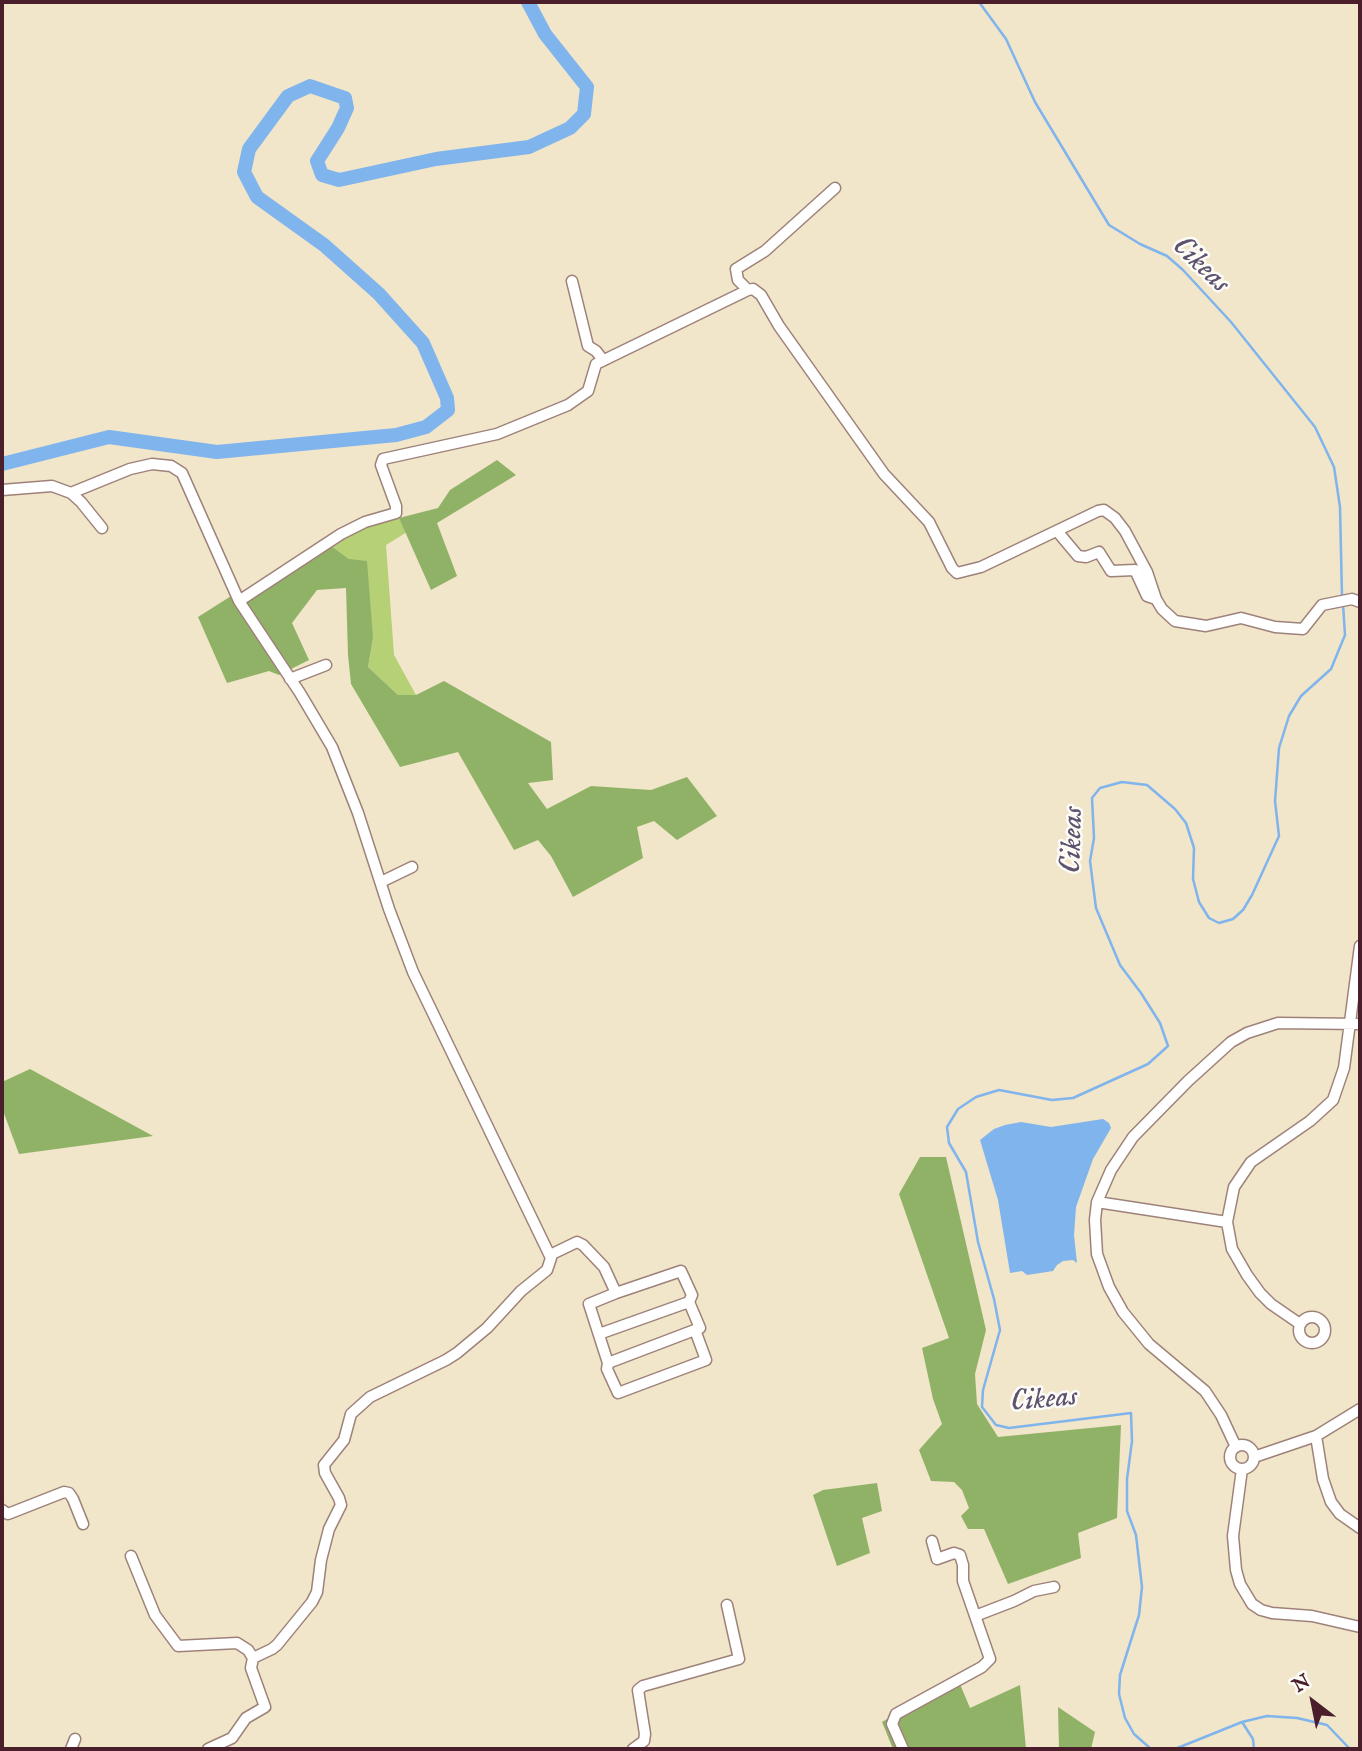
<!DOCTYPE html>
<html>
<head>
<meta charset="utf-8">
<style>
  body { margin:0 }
  #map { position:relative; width:1362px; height:1751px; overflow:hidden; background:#f1e5ca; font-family:"IM FELL English",serif }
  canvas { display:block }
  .frame { position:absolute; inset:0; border:4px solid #4a1f2b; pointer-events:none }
  .north { position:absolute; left:1278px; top:1667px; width:70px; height:70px; -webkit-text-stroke:5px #fdfcf7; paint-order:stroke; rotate:328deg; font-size:19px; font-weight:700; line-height:28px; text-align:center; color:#4a1f2b }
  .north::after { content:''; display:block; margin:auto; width:24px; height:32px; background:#4a1f2b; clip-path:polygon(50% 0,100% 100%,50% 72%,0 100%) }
</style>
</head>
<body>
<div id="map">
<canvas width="1362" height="1751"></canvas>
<div class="frame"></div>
<div class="north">N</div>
</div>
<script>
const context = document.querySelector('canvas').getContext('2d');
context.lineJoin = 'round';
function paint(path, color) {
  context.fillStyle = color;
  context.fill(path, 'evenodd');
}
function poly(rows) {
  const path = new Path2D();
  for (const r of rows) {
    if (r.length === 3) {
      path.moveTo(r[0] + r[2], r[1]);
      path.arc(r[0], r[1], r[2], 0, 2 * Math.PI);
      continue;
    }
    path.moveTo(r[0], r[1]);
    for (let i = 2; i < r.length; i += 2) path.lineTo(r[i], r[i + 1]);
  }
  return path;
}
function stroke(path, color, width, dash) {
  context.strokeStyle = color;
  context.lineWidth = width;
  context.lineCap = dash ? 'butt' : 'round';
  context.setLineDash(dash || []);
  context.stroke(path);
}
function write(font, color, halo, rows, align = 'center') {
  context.font = font + ' "IM FELL English",serif';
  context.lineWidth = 5;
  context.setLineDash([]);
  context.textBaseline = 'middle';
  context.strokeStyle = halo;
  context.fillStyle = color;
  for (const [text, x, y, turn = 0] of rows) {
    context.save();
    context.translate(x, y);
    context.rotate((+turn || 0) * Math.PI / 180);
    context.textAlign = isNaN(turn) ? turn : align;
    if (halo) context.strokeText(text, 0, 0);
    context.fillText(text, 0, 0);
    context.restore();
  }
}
paint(poly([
  [399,518,407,532,386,545,394,655,416,695,398,695,368,667,373,638,349,559,330,545,364,526]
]), '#b6d076');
paint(poly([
  [497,460,516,475,437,523,457,576,431,590,399,518,438,508,450,490],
  [330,545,349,559,367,561,373,638,368,667,398,695,416,695,444,681,551,742,553,780,528,783,547,809,591,786,651,790,687,777,717,816,677,840,654,821,637,827,643,858,573,897,551,856,538,840,514,850,458,752,400,767,351,684,348,655,346,588,317,590,292,623,309,660,279,675,269,671,227,683,198,617,239,591,243,599],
  [30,1069,153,1136,19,1154,2,1108,2,1082],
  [920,1157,946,1157,986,1330,975,1374,977,1404,998,1437,1121,1425,1117,1518,1078,1533,1081,1558,1008,1584,984,1529,968,1529,961,1516,969,1508,962,1490,954,1482,931,1481,919,1450,942,1424,933,1399,922,1348,949,1338,899,1194],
  [877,1483,882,1511,862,1518,870,1553,837,1566,813,1495,823,1490],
  [957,1677,970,1708,1020,1685,1026,1749,893,1749,882,1722],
  [1058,1707,1095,1732,1091,1749,1059,1749]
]), '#90b267');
paint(poly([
  [1103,1119,1109,1123,1111,1128,1093,1159,1076,1207,1074,1235,1077,1263,1073,1260,1063,1261,1057,1265,1053,1271,1027,1275,1022,1271,1010,1273,998,1200,980,1140,994,1129,1005,1125,1021,1122,1051,1127]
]), '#7fb4ed');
stroke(poly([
  [979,2,1006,39,1035,102,1109,225,1140,244,1167,256,1183,270,1231,322,1315,427,1334,467,1340,507,1342,597],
  [1242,1722,1253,1739,1254,1749],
  [1155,1749,1151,1749,1134,1734,1125,1718,1119,1694,1120,1675,1139,1615,1142,1587,1136,1535,1127,1511,1127,1479,1132,1441,1131,1413,1009,1428,996,1425,982,1407,983,1390,1000,1330,994,1299,978,1242,966,1172,949,1143,947,1127,958,1109,976,1097,999,1090,1052,1100,1073,1098,1148,1064,1168,1046,1160,1023,1141,993,1120,965,1096,908,1090,861,1094,838,1092,798,1100,788,1122,782,1147,785,1175,809,1186,823,1194,848,1193,879,1199,902,1209,918,1219,923,1233,919,1243,910,1252,895,1279,836,1275,801,1279,748,1289,716,1301,696,1331,669,1345,635,1343,604],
  [1175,1749,1242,1722,1267,1716,1297,1718,1327,1725,1350,1749]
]), '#7fb4ed', 2.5);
stroke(poly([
  [2,464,109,437,217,452,396,435,426,427,448,410,447,398,423,343,379,294,324,245,257,197,244,172,249,149,288,96,310,86,345,98,347,108,338,128,317,161,322,175,339,180,436,159,529,147,570,128,584,114,587,87,545,34,528,2]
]), '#7fb4ed', 14);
const minor = poly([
  [572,281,588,346,596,351,603,360],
  [748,290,738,280,736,269,765,251,835,188],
  [2,490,52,486,71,493,130,469,152,464,171,466,182,473,239,601,300,693,332,747,358,813,389,909,413,972,551,1258,547,1270,521,1291,487,1328,457,1353,446,1360,370,1397,351,1414,344,1440,324,1465,325,1473,339,1498,341,1505,329,1529,321,1560,317,1592,312,1602,277,1645,272,1649,253,1658,251,1668,265,1707,246,1718,232,1738,208,1749],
  [71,493,81,502,102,528],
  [1057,531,1078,556,1086,557,1099,552,1111,571,1135,570,1147,596,1156,599],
  [239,601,341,534,365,522,396,513,396,506,381,465,383,459,497,434,568,405,588,391,596,364,748,290,753,289,761,295,779,326,884,474,929,522,952,568,957,573,981,567,1098,511,1104,510,1115,518,1125,531,1147,572,1156,599,1162,609,1175,621,1206,626,1241,618,1275,627,1303,629,1322,605,1352,599,1360,602],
  [290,679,326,665],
  [381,882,412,867],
  [1097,1202,1227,1222],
  [550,1255,577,1242,583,1245,604,1267,616,1293],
  [1312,1330,13],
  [1300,1324,1271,1304,1260,1293,1247,1275,1232,1249,1227,1222,1234,1187,1251,1162,1310,1121,1333,1100,1344,1068,1360,946],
  [599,1334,689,1302],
  [608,1363,700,1328,689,1302,692,1295,681,1271,616,1293,589,1304,608,1363,607,1369,618,1393,706,1360,695,1330],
  [1316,1436,1323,1479,1331,1502,1340,1514,1360,1528],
  [1242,1457,12],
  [1236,1447,1221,1415,1205,1391,1149,1344,1123,1312,1109,1287,1097,1254,1095,1220,1097,1202,1111,1170,1133,1137,1188,1081,1231,1042,1247,1033,1278,1023,1360,1024],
  [1254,1457,1316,1436,1360,1409],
  [1242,1469,1233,1536,1236,1570,1240,1584,1252,1604,1261,1610,1272,1613,1312,1616,1360,1627],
  [2,1510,8,1514,64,1492,69,1493,73,1499,83,1524],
  [131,1556,155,1615,178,1646,237,1643,248,1650,253,1658],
  [975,1616,1014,1601,1034,1591,1054,1587],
  [71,1749,75,1739],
  [633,1749,644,1741,645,1734,638,1690,643,1686,739,1659,727,1605],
  [903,1749,892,1724,896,1714,982,1667,990,1659,963,1581,963,1565,960,1555,954,1553,937,1559,932,1541]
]);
stroke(minor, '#9e827a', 13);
stroke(minor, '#fff', 10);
write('italic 30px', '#5d536f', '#fdfcf7', [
  ["Cikeas",1200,266,44],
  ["Cikeas",1074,840,-88],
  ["Cikeas",1044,1401,-5]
]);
</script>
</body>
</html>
